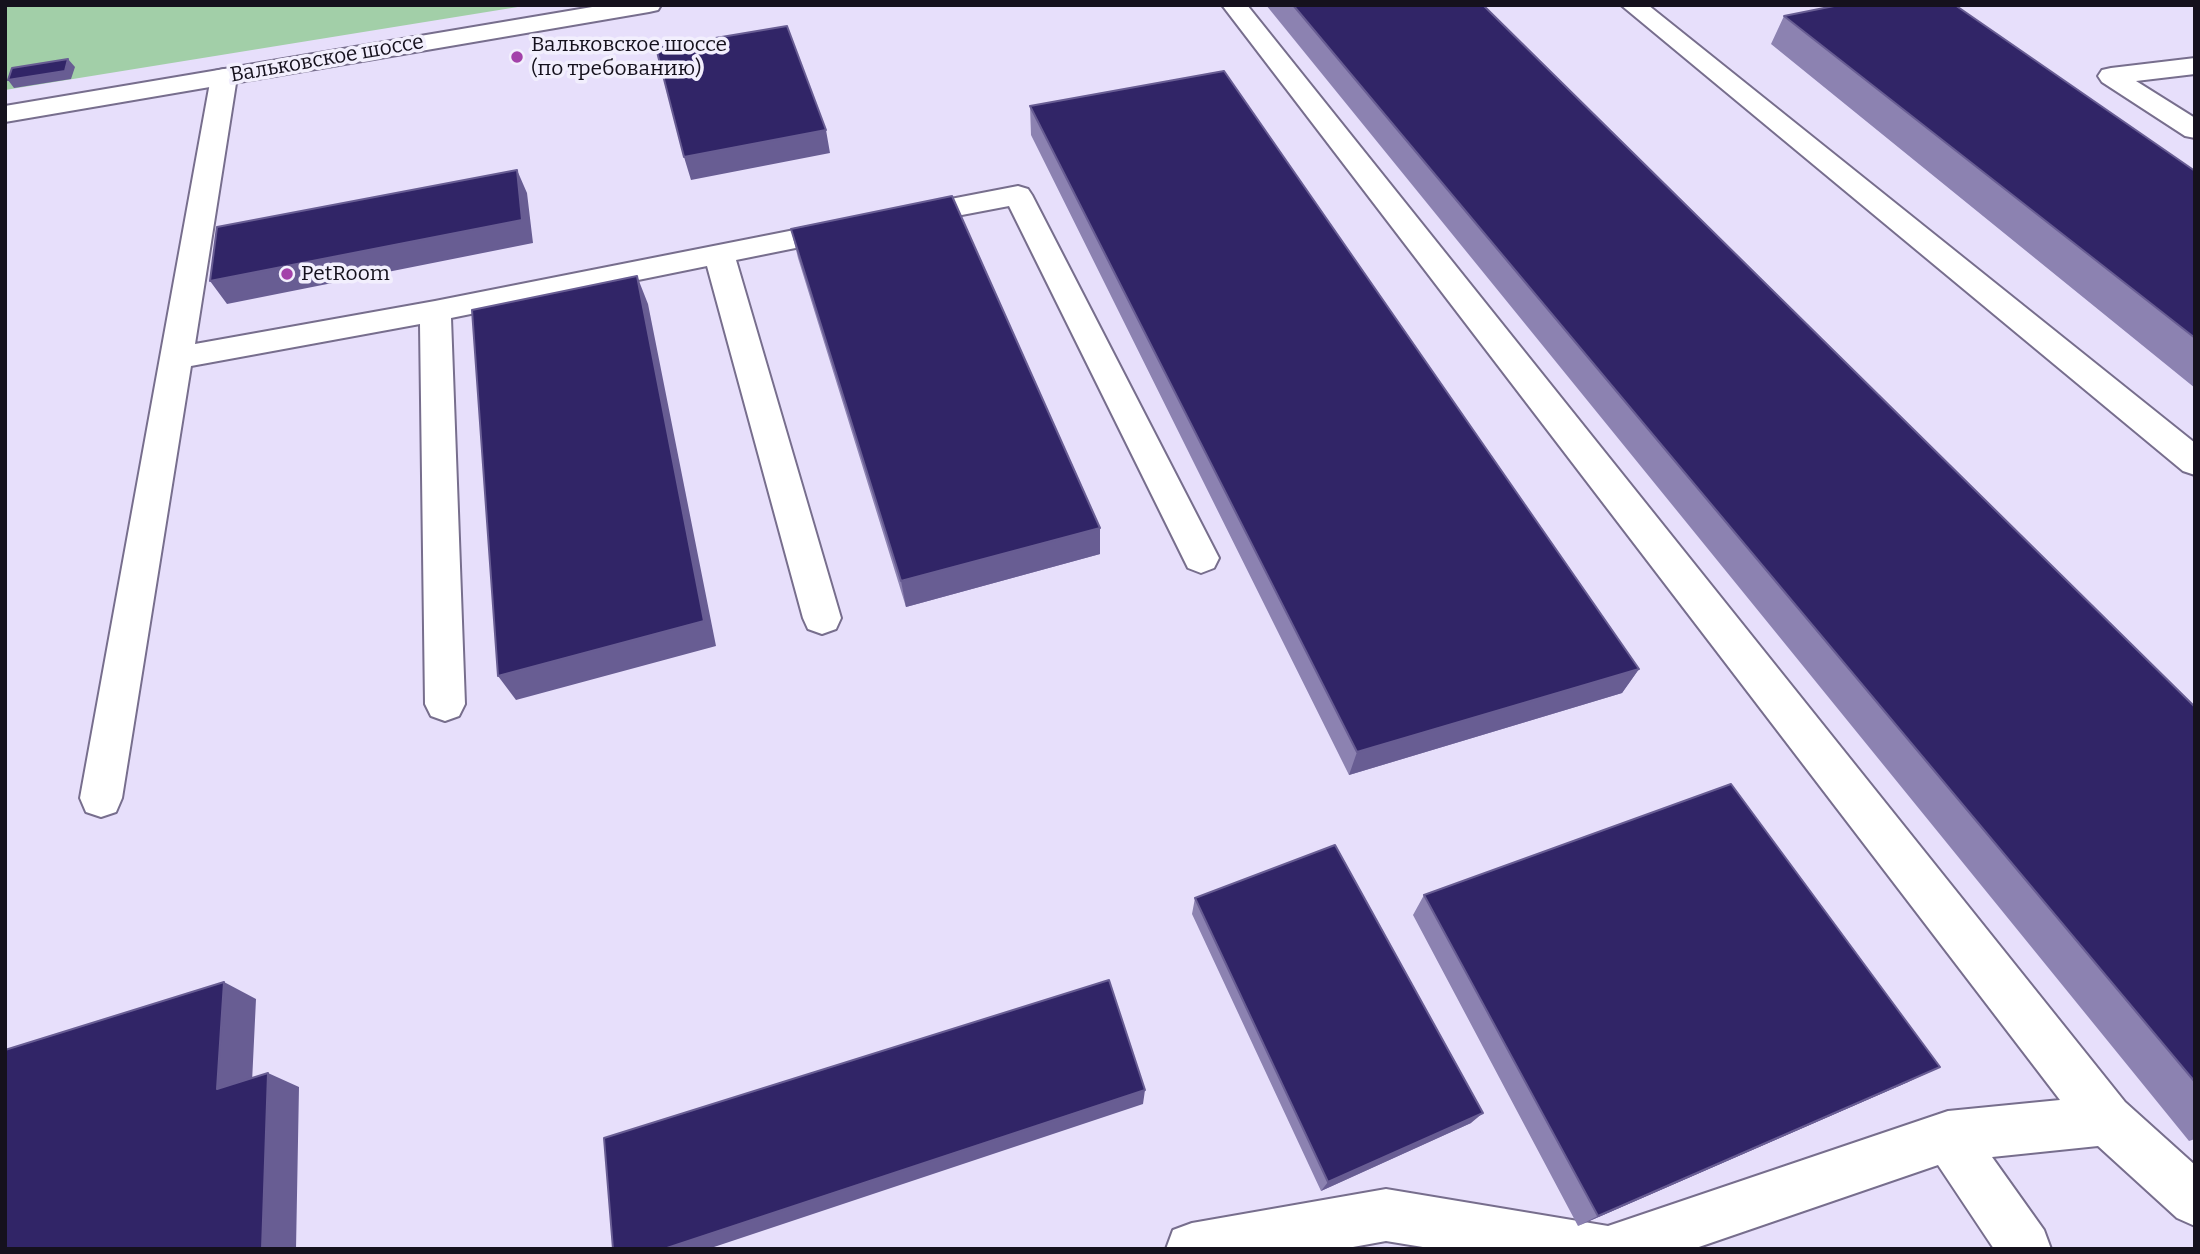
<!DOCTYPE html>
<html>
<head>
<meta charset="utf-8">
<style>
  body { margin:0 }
  #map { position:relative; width:2200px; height:1254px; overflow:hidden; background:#e7dffb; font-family:Bitter,serif }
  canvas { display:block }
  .frame { position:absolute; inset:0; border:7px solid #15111d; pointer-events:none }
</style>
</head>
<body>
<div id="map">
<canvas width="2200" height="1254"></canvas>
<div class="frame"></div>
</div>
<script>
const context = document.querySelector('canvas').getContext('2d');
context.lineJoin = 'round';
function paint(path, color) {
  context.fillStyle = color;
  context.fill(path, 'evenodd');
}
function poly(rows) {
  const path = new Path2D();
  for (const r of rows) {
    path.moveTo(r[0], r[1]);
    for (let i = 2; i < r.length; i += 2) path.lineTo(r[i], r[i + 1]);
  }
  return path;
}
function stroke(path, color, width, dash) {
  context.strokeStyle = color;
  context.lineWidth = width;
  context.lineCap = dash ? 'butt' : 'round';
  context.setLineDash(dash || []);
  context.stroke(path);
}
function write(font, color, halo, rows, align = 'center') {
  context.font = font + ' Bitter,serif';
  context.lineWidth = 7;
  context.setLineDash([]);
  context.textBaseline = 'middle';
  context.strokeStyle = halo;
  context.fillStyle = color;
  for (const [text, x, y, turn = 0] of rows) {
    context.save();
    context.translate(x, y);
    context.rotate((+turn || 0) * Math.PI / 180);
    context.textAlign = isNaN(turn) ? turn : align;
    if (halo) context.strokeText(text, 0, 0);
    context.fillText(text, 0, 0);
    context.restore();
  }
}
paint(poly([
  [5,5,530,5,5,90]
]), '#a2cfa8');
const minor = poly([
  [1222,5,1247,5,2125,1102,2195,1165,2195,1226,2177,1218,2098,1146,1992,1157,2044,1230,2051,1249,1994,1249,1938,1165,1693,1249,1435,1249,1386,1241,1342,1249,1166,1249,1173,1230,1192,1223,1386,1189,1608,1226,1948,1111,2060,1100,1222,5],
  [1621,5,1648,5,2195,443,2195,475,2183,471,1621,5],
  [2195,58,2195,74,2136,81,2195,118,2195,138,2185,136,2102,82,2098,76,2102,70,2111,68,2195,58],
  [224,69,233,71,237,77,195,344,435,301,845,220,855,222,860,229,855,236,736,260,841,618,836,629,822,634,808,629,803,618,707,266,451,318,465,704,459,716,445,721,431,716,425,704,420,324,191,366,122,798,116,812,101,817,86,812,80,798,211,77,215,71,224,69],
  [1018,186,1028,189,1032,195,1219,558,1214,568,1201,573,1188,568,1009,206,904,226,894,223,889,217,894,211,904,208,1018,186]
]);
const major = poly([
  [604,5,661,5,658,10,649,12,5,122,5,106,604,5]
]);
stroke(minor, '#776e8d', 4);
stroke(major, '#776e8d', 4);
paint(minor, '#fff');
paint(major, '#fff');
paint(poly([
  [1266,5,1483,5,2195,707,2195,1139,2189,1141],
  [1784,16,2195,171,2195,388,1771,44],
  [1030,106,1639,669,1622,693,1349,775,1031,135],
  [791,229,1100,554,906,607,798,258],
  [1424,895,1908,1082,1578,1226,1413,915],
  [1195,898,1471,1123,1321,1191,1192,914]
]), '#8c82b1');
paint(poly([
  [68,59,75,67,71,79,14,88,8,80],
  [826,130,830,153,691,180,684,157],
  [517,170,527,193,533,243,227,304,210,281],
  [637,276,648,304,716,646,516,700,498,676],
  [1100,528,1100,554,906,607,901,581],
  [1639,669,1622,693,1349,775,1357,752],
  [224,982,256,999,251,1103,217,1089],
  [1940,1067,1908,1082,1578,1226,1598,1216],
  [268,1073,299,1087,296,1249,262,1249],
  [1145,1090,1143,1104,708,1249,664,1249],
  [1483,1113,1471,1123,1321,1191,1328,1182]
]), '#685d93');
const building = poly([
  [1293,5,1483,5,2195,707,2195,1082,1293,5],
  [1839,5,1955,5,2195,171,2195,338,1784,16,1839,5],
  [787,26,826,130,684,157,656,48,787,26],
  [68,59,65,71,8,80,12,68,68,59],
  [1224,71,1639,669,1357,752,1030,106,1224,71],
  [517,170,522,220,210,281,217,227,517,170],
  [952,196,1100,528,901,581,791,229,952,196],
  [637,276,704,621,498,676,472,310,637,276],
  [1731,784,1940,1067,1598,1216,1424,895,1731,784],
  [1335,845,1483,1113,1328,1182,1195,898,1335,845],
  [1109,980,1145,1090,664,1249,613,1249,604,1138,1109,980],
  [224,982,217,1089,268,1073,262,1249,5,1249,5,1050,224,982]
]);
paint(building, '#312567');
stroke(building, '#685d93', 2);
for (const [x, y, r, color] of [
  [517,57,7,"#a342aa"],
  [287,274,7,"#a342aa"]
]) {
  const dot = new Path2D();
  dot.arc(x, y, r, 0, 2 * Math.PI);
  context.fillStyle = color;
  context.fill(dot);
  stroke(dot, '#f2effd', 2.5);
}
write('21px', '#15111d', '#f2effd', [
  ["Вальковское шоссе",531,45],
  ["(по требованию)",531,69],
  ["PetRoom",301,274]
], 'left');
write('21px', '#15111d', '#f2effd', [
  ["Вальковское шоссе",327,59,-10]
]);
</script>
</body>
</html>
